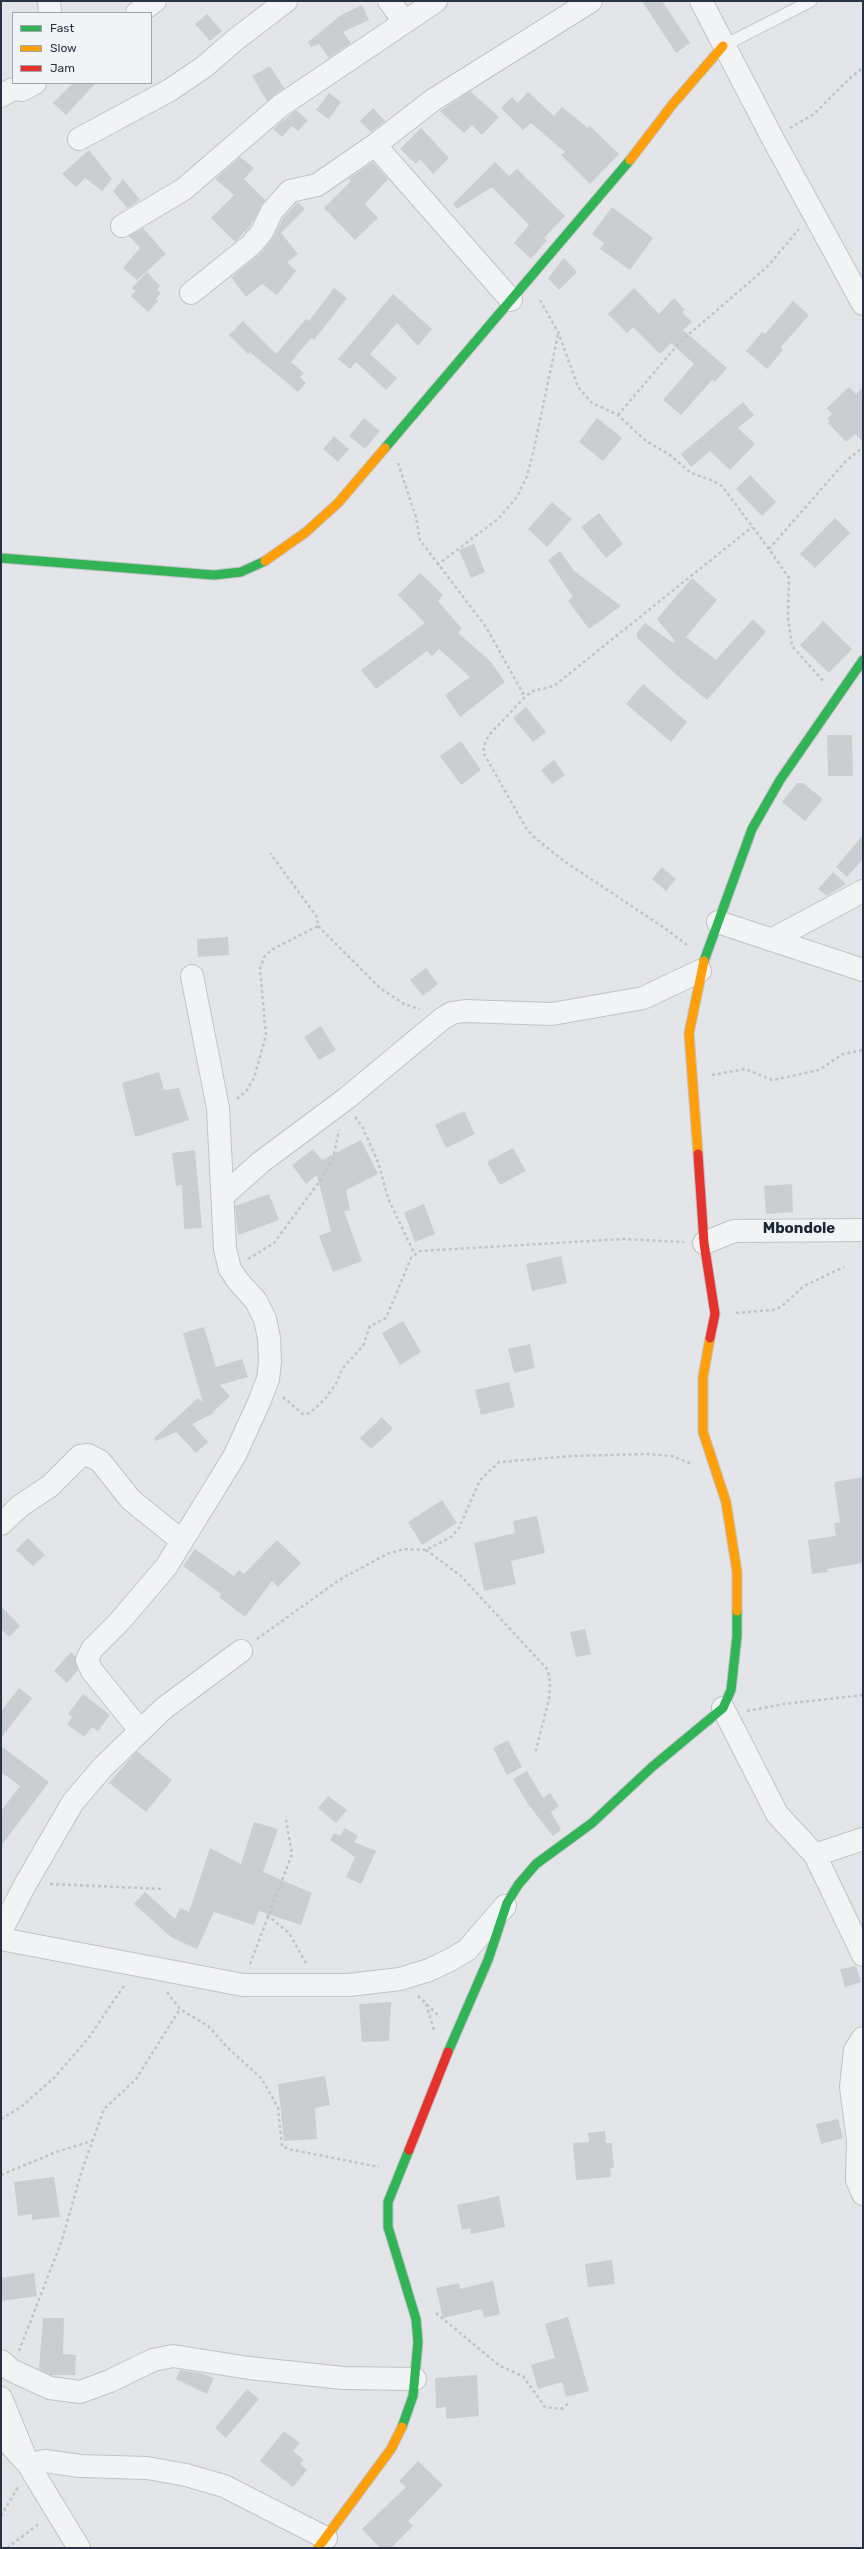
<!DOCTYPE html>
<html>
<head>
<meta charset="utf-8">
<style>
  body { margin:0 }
  #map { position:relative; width:864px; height:2549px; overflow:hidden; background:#e3e5e8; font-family:Rubik,sans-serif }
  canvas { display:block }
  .frame { position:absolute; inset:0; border:2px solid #283443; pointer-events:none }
  .legend { position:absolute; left:12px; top:12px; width:140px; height:72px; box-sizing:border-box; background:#f0f4f7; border:1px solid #a0a7af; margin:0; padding:5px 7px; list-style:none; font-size:12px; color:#283443 }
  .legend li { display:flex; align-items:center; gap:8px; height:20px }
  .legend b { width:20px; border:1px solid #a0a7af }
</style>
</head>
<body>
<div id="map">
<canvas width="864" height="2549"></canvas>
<div class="frame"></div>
<ul class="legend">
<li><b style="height:5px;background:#30b455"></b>Fast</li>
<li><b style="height:5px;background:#ff9f0a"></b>Slow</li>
<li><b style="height:5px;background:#e5322d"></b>Jam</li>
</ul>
</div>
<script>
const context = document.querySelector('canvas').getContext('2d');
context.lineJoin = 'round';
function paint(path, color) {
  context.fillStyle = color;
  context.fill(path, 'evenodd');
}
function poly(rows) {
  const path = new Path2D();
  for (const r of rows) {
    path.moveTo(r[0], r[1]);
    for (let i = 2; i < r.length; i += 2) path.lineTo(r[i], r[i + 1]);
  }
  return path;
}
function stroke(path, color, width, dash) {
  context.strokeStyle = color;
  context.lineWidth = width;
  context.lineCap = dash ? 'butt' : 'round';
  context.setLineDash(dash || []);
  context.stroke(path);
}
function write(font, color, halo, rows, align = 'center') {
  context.font = font + ' Rubik,sans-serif';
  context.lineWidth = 3;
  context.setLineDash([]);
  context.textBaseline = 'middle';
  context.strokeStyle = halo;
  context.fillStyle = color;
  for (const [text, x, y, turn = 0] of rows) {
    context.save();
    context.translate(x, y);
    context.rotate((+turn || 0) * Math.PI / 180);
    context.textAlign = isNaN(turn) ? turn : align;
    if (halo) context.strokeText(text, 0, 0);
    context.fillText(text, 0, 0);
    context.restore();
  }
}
paint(poly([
  [642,1,662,1,690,43,676,53],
  [362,5,369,20,343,32,351,43,329,58,319,44,311,47,308,42,341,15],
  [207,14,222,31,210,41,195,24],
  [270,66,284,88,267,101,252,76],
  [73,83,96,83,66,115,53,103],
  [470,91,499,117,482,135,472,125,464,133,440,111],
  [528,92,554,116,562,107,588,128,590,126,619,154,590,184,561,155,565,152,531,123,523,130,501,108,512,97,518,103],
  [329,93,341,102,329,119,316,110],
  [373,108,385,121,371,132,360,121],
  [296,110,308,120,298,131,292,126,282,137,273,129],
  [421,128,449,158,433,174,420,159,416,164,400,149],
  [89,150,112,179,102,191,85,178,76,187,62,174],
  [240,157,254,168,244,179,265,200,251,225,235,242,211,218,234,195,215,179],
  [373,162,388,179,365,204,378,218,355,240,324,208,351,181,348,179],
  [495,162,509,176,517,169,565,216,544,238,547,240,531,259,514,243,529,225,492,187,457,209,453,204],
  [123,179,140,200,127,208,113,191],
  [298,202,305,209,281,233,298,254,287,262,296,271,277,295,262,284,246,297,231,277,261,253,273,238,283,218],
  [612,207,653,238,630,270,600,249,604,243,592,234],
  [143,228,166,254,137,280,123,268,140,248,129,236],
  [564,258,577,272,559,290,548,278],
  [147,272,160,286,157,290,161,293,156,299,158,301,148,312,131,296,136,291,132,288],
  [334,288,347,298,314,340,311,338,291,362,304,373,300,377,306,383,298,392,250,352,248,354,229,335,243,321,276,354,306,319,309,321],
  [634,288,659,314,674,298,685,310,682,312,692,322,683,330,727,368,715,382,712,380,681,415,663,400,694,364,671,343,660,354,633,327,627,333,608,314],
  [393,294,432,329,418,346,397,323,370,354,397,378,386,390,356,362,350,369,338,359],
  [793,301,809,315,781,347,783,350,767,369,746,351,762,332,765,334],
  [849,387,856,394,863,387,863,442,855,434,846,442,828,423,830,421,827,419,832,414,827,408],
  [743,402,754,415,738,428,755,444,730,470,710,451,691,467,681,454],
  [364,418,380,431,365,449,349,436],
  [597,418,622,438,603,461,579,442],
  [334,436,349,449,338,462,323,449],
  [750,475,776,502,762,516,736,489],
  [552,502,572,519,547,547,528,529],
  [599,513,623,544,606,558,581,527],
  [835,518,850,533,815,568,800,554],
  [474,544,485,572,471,578,459,550],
  [560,551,574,571,621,606,589,629,568,601,573,597,548,560],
  [420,573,443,595,438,601,462,629,458,633,491,662,505,682,460,717,445,695,470,677,439,649,432,656,427,651,376,689,361,670,425,623,398,595],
  [692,578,717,600,686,637,716,660,753,619,766,632,707,700,679,677,637,638,637,632,645,623,673,643,675,641,657,619],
  [823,621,852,649,829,673,800,645],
  [643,684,687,722,671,742,626,704],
  [526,707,546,732,533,742,513,718],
  [827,735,852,735,853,776,828,776],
  [461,741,481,770,461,785,440,756],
  [554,760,565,775,552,784,541,770],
  [797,783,803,783,823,799,805,821,782,802],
  [863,835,863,859,847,877,836,867],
  [662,867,676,879,666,891,652,879],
  [833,872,846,884,827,896,818,889],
  [228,937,229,955,198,957,197,939],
  [426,968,438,984,423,996,410,980],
  [321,1026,336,1050,319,1060,304,1037],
  [159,1072,164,1090,179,1088,189,1120,135,1137,122,1083],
  [464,1111,475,1134,446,1148,435,1125],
  [361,1140,378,1174,346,1190,350,1210,344,1211,362,1261,333,1272,319,1236,331,1231,317,1175,306,1184,292,1165,313,1149,322,1160],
  [513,1148,526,1171,500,1185,487,1162],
  [195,1150,202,1228,184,1229,182,1185,176,1186,172,1153],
  [792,1184,793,1212,766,1214,764,1186],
  [269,1194,279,1220,238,1235,235,1206],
  [424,1204,435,1234,415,1242,404,1212],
  [561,1256,567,1283,532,1291,526,1264],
  [403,1321,421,1352,400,1365,382,1333],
  [204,1327,216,1367,242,1359,248,1377,220,1385,230,1396,213,1412,214,1413,192,1424,208,1442,196,1453,176,1432,156,1441,154,1438,198,1398,203,1403,183,1333],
  [530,1344,535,1368,514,1373,508,1349],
  [509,1382,515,1407,481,1415,475,1390],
  [382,1417,393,1429,371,1449,360,1438],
  [863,1477,863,1563,827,1569,828,1572,812,1574,808,1540,836,1536,834,1523,840,1522,834,1482],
  [442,1500,457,1523,422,1545,408,1522],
  [537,1516,545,1553,511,1561,516,1584,484,1591,474,1543,515,1533,513,1521],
  [28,1538,45,1555,33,1566,16,1550],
  [277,1540,301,1563,278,1587,272,1581,245,1617,219,1597,221,1594,183,1566,195,1549,234,1576,239,1570,244,1574],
  [1,1606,20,1626,9,1637,1,1629],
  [585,1629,591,1654,576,1657,570,1632],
  [71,1652,75,1656,78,1670,67,1683,54,1671],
  [19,1688,32,1698,1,1738,1,1711],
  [83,1694,110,1715,98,1731,92,1727,84,1737,67,1724,72,1717,68,1714],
  [508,1740,522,1767,507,1775,493,1748],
  [1,1746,49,1782,1,1846,1,1811,20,1786,1,1772],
  [137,1751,172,1780,146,1812,109,1783],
  [527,1771,543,1798,550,1793,559,1806,551,1812,561,1830,553,1836,528,1804,513,1779],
  [328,1796,347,1810,336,1823,318,1808],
  [254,1822,278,1829,263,1872,312,1893,301,1925,259,1911,254,1925,214,1912,197,1949,171,1937,134,1904,145,1892,175,1919,180,1908,189,1912,210,1848,241,1864],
  [345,1828,358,1836,354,1842,376,1851,361,1884,346,1877,355,1857,330,1840,334,1833,340,1836],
  [856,1966,861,1982,845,1987,840,1969],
  [391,2002,389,2041,362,2042,359,2004],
  [325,2076,330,2105,315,2108,317,2139,284,2141,278,2084],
  [838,2119,843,2138,821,2144,816,2124],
  [605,2131,606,2143,612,2143,614,2168,610,2168,611,2177,576,2180,573,2143,589,2142,588,2133],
  [54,2177,60,2217,32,2220,32,2214,18,2216,14,2182],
  [499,2196,505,2227,471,2234,470,2228,462,2230,457,2205],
  [612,2260,615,2284,588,2287,585,2264],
  [34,2273,37,2296,1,2301,1,2278],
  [493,2281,500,2314,484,2318,482,2309,443,2318,436,2288,459,2283,460,2289],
  [568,2317,589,2391,566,2397,562,2382,538,2389,531,2365,555,2358,545,2324],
  [43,2318,64,2318,63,2354,76,2355,75,2375,51,2375,39,2369],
  [180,2370,204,2374,214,2378,207,2394,176,2379],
  [477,2375,479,2416,446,2419,446,2407,436,2408,435,2378],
  [247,2389,259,2399,226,2438,215,2428],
  [284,2431,300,2443,293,2451,304,2460,300,2464,307,2470,293,2487,260,2461],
  [418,2461,443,2485,408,2521,413,2526,391,2548,380,2548,362,2529,406,2487,399,2481]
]), '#cbced1');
const lane = poly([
  [723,46,811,1]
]);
const street = poly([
  [49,1,50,13],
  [389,1,404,21],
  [701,1,773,139,863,304],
  [137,13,155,1],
  [1,96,13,89,22,90,35,83],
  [79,139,170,90,204,67,235,40,286,1],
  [375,145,511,300],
  [122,226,184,189,280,106,436,1],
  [191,293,251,245,262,232,272,211,290,191,317,185,375,145,433,100,591,1],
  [718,922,863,970],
  [771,940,863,891],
  [224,1195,261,1162,347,1098,442,1019,452,1013,465,1011,552,1014,643,998,700,971],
  [704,1243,734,1231,863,1230],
  [1,1524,20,1506,50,1486,80,1456,88,1455,100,1461,131,1500,182,1541],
  [723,1708,777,1814,815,1855,863,1955],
  [139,1729,92,1671,87,1660,92,1649,120,1621,166,1567,235,1455,260,1400,268,1379,270,1362,269,1338,265,1319,256,1301,238,1281,230,1269,225,1249,218,1108,192,976],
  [815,1855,863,1839],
  [1,1931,26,1883,73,1802,103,1767,163,1709,241,1651],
  [1,1939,243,1985,349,1985,400,1979,429,1970,450,1960,467,1950,505,1906],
  [863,2038,855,2050,851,2087,858,2140,857,2180,863,2194],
  [1,2361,11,2370,50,2388,80,2392,110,2381,153,2360,173,2356,249,2368,343,2378,415,2379],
  [1,2398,28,2464,79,2548],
  [1,2435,28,2464,45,2461,80,2466,147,2468,186,2475,224,2486,326,2538]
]);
const fast = poly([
  [385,448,630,160],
  [1,558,214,575,241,572,265,561],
  [704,961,752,829,780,780,863,660],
  [448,2052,488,1960,507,1903,518,1885,536,1864,592,1823,652,1767,723,1708,731,1690,737,1636,737,1611],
  [402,2427,413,2396,418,2342,416,2319,388,2227,388,2202,409,2150]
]);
const slow = poly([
  [630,160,672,105,723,46],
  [265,561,306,532,338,503,385,448],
  [698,1154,689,1033,704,961],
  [710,1338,703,1377,703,1432,726,1502,737,1572,737,1611],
  [318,2548,391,2449,402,2427]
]);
const jam = poly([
  [698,1154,704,1243,715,1314,710,1338],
  [409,2150,448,2052]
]);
stroke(lane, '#c1c3c6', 13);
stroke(street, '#c1c3c6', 24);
stroke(fast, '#c1c3c6', 11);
stroke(slow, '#c1c3c6', 11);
stroke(jam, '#c1c3c6', 11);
stroke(poly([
  [790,128,814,114,851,77,863,68],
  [540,300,559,334,578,387,592,403,618,415,646,441,670,455,691,473,711,480,722,486,769,549,789,578,788,618,792,646,824,682],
  [618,415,680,342,767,267,799,229],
  [398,463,416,517,420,540,486,627,525,697],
  [769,549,845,462,863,447],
  [437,565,498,519,517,497,527,476,533,453,558,335],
  [318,926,380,988,404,1004,420,1009],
  [687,945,666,929,564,861,535,838,526,828,483,752,486,740,491,733,525,697,533,691,554,686,752,527],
  [712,1075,745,1069,772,1080,778,1079,819,1070,843,1054,863,1050],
  [237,1099,247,1090,254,1078,266,1035,260,969,264,957,273,949,318,926,317,917,270,853],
  [355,1117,362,1126,378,1162,388,1198,414,1253],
  [248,1259,274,1243,319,1182,333,1159,339,1130],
  [736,1313,773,1310,781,1307,804,1286,844,1267],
  [283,1397,303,1414,310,1413,325,1399,336,1384,342,1369,363,1346,370,1326,386,1318,411,1258,420,1251,623,1239,684,1242],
  [426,1550,461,1576,548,1670,550,1682,549,1699,535,1754],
  [257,1639,339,1580,387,1554,404,1549,426,1550,451,1537,459,1528,480,1480,499,1462,572,1456,648,1454,672,1456,692,1464],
  [747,1711,784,1704,863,1695],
  [50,1884,164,1889],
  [267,1915,289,1933,307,1965],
  [250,1964,292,1854,286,1820],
  [167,1992,180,2009,208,2026,227,2047,262,2079,278,2108,282,2146,288,2149,379,2167],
  [418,1996,440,2017],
  [426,2004,434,2030],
  [1,2119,21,2107,55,2077,90,2036,125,1984],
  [1,2175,56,2152,92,2141],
  [436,2313,500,2366,523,2376,545,2407,561,2409,569,2403],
  [19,2351,62,2240,82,2170,104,2109,136,2079,180,2009],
  [1,2516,18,2487],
  [7,2548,40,2523]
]), '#c1c4c7', 2.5, [3, 3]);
stroke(lane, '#f2f3f5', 11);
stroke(street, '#f2f3f5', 22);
stroke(fast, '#30b455', 9);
stroke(slow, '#ff9f0a', 9);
stroke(jam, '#e5322d', 9);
write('bold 15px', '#1a2533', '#f0f4f7', [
  ["Mbondole",799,1229]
]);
</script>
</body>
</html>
